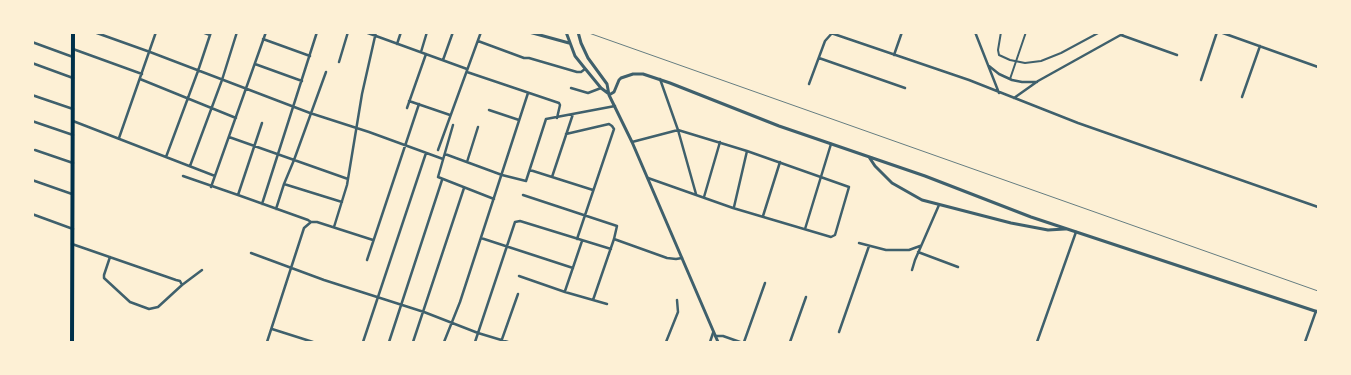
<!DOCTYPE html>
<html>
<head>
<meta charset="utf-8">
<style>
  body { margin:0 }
  #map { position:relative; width:1351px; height:375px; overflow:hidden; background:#fdf0d5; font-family:"PT Sans",sans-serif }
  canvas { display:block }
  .frame { position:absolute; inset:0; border:34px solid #fdf0d5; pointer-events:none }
</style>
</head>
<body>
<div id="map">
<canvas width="1351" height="375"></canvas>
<div class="frame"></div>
</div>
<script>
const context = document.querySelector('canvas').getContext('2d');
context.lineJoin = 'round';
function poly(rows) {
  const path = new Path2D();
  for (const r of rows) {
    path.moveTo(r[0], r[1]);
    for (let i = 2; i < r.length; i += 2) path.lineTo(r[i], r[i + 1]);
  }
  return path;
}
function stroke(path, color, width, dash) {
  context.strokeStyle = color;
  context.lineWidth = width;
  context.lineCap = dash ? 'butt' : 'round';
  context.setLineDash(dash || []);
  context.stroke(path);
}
stroke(poly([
  [1001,32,998,50,999,55,1010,60,1025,63,1041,61,1061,53,1100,32],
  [1010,79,1026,32]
]), '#3f606c', 2);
stroke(poly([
  [94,32,150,52,310,113,369,132,443,159],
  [202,32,210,35],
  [365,32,467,69],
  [828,32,969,80,1078,123,1318,207],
  [975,32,999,93],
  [1220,32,1318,67],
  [1121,35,1177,55],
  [263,39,310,56],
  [478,41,524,58,529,58,577,72,581,72,585,69],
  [32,42,73,57],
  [397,44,401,32],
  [73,49,142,74],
  [421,52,427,32],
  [894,55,902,32],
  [819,58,905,88],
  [443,60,453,32],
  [339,62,348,32],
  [32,63,73,78],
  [255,64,302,81],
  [989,66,999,74,1012,80,1022,82,1037,82],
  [467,72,559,103,560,105,557,118],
  [140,79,236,118],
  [660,79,678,130,696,194],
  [1201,80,1217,32],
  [809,84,825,41,833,32],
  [571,88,588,93,601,88],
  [32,95,73,109],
  [1242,97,1260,46],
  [1014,98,1038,81,1126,32],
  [409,101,450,115],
  [407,108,426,54],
  [489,110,519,120],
  [32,121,73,135],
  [73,121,215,176],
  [453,125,438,177,494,199],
  [566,134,609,124,612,126,614,129,577,239],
  [229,137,348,179],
  [119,138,156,32],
  [632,142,678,130,747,151,849,187,835,235,831,237,733,208,648,178],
  [35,150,73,163],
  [438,150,481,32],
  [445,154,502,175,526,181,546,119,615,106],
  [166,157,198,71,211,32],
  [467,162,478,127],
  [190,166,222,80,237,32],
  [530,170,593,190],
  [183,176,238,195,308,220,311,222,317,222,373,240],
  [552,177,573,114],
  [32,180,72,194],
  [284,184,342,202],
  [211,187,266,32],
  [238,195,262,123],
  [523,195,617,226,614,239,593,300],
  [704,197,720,142],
  [262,204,317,32],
  [734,207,747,151],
  [276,209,284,184,294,160,326,72],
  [32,214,73,229],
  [763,216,780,162],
  [334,227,347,185,362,94,376,32],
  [805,229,831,144],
  [481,238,573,268],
  [614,239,667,258,676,259,682,258],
  [859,243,886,250,909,250,920,246],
  [72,244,176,280,180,281,182,285],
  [918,252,958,267],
  [251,253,324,280,424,312,478,333,508,342],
  [110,257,104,275,104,278,130,302,149,309,158,307,182,285,202,270],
  [367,260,419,104],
  [912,270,915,260,939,205],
  [519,276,565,292,607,304],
  [565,291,582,241],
  [272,329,313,342],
  [839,332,869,246],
  [715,336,723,336,740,342],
  [267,342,304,228,311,222],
  [363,342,426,153],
  [389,342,442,180],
  [413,342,464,188],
  [444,342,460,302,528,93],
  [475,342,515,222,520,221,611,249],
  [501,342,518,294],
  [666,342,678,312,677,300],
  [710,342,713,333],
  [744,342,765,283],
  [790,342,806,297],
  [1037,342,1076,232],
  [1305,342,1316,311]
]), '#3f606c', 2.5);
stroke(poly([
  [529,32,569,43],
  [566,32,575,56,583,66,601,88,609,94],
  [578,32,581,43,588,58,607,84,609,95,632,142,718,342],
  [609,95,614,92,619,80,621,78,633,74,643,74,670,83,779,126,925,176,1031,217,1318,312],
  [869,157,875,166,892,183,922,200,1011,223,1048,230,1065,229]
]), '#3f606c', 3);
stroke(poly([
  [72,342,73,32]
]), '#003049', 4);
stroke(poly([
  [586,32,1318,291]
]), '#657d81', 1);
</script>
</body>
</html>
